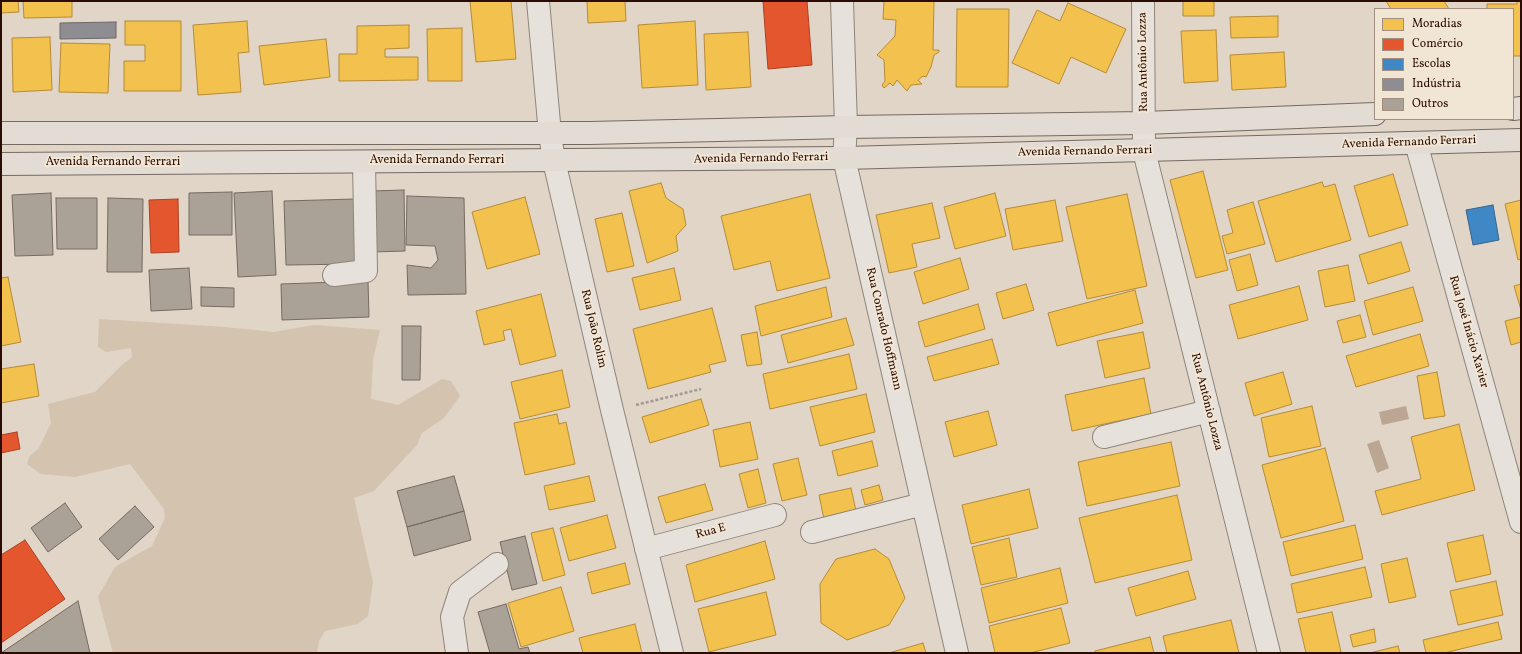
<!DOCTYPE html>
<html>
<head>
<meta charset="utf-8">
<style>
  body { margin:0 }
  #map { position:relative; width:1522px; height:654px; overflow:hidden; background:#e0d5c6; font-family:Vollkorn,serif }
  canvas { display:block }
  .frame { position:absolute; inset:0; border:2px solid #2a0c03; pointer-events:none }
  .legend { position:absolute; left:1374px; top:8px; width:140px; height:112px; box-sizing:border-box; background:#f1e5d3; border:1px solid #a18e80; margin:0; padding:5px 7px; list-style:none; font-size:12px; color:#2a0c03 }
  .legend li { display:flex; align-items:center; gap:8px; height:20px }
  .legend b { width:20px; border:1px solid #a18e80 }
</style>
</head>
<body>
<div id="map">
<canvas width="1522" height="654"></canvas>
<div class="frame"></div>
<ul class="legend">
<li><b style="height:11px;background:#f2c14e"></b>Moradias</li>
<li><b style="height:11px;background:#e4572e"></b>Comércio</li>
<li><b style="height:11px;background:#3f88c5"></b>Escolas</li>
<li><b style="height:11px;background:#8d8d92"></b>Indústria</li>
<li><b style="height:11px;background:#aba297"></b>Outros</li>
</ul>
</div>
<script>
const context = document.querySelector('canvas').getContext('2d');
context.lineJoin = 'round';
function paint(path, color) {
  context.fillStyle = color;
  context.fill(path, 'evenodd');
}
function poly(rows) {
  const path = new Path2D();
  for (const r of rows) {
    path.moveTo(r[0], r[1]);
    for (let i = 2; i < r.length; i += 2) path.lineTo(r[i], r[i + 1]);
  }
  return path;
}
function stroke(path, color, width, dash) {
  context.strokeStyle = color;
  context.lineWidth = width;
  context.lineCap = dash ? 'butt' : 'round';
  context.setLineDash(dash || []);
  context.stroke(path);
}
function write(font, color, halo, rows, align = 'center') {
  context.font = font + ' Vollkorn,serif';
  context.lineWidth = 4;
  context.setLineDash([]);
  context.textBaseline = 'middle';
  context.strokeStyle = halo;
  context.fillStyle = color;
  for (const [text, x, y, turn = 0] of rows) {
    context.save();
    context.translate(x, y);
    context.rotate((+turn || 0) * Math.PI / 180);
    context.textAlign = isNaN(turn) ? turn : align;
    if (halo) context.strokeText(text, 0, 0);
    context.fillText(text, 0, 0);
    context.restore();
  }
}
paint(poly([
  [99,319,225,327,274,332,314,325,380,330,373,359,371,399,398,405,442,379,451,381,460,396,444,418,422,433,417,445,374,491,354,498,373,582,368,616,358,624,325,631,319,641,317,653,113,653,98,597,115,567,152,546,165,518,164,509,130,464,75,477,41,474,27,464,29,457,39,448,51,423,48,404,95,392,121,366,132,357,131,348,106,352,98,347]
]), '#d3c3af');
paint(poly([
  [1406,406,1409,419,1382,425,1379,412],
  [1379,440,1389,468,1377,473,1367,444]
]), '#baa693');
const homes = poly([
  [1,1,18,1,19,12,1,13,1,1],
  [23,1,72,1,72,17,24,18,23,1],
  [470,1,511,1,516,59,476,62,470,1],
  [587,1,625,1,626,21,588,23,587,1],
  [884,1,934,1,933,50,939,50,939,52,934,55,931,67,926,77,923,76,918,80,922,84,911,85,907,91,897,80,893,86,890,83,884,88,882,85,885,81,884,60,877,55,895,36,896,20,883,19,884,1],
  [1183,1,1214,1,1214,16,1183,16,1183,1],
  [1386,1,1444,1,1449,9,1391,9,1386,1],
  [1517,1,1521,1,1521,56,1513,56,1513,9,1487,9,1487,4,1517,4,1517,1],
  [1068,3,1126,29,1106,73,1071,57,1059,84,1012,63,1037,10,1060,21,1068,3],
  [957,9,1009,9,1008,87,956,87,957,9],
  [1278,16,1278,37,1231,38,1230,17,1278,16],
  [125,21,181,21,181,91,124,91,124,61,145,61,145,45,125,45,125,21],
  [247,21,249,52,238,53,241,92,198,95,193,25,247,21],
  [695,21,698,85,642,88,638,25,695,21],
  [409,25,409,48,385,49,385,57,418,57,418,80,339,81,339,54,357,54,357,26,409,25],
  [462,28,462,81,428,81,427,29,462,28],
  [1216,30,1218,81,1184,83,1181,31,1216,30],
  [748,32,751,87,706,90,704,34,748,32],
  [50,37,52,90,13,92,12,38,50,37],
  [326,39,330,77,264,85,259,46,326,39],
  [61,43,110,44,108,93,59,92,61,43],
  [1284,52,1286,87,1232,90,1230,55,1284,52],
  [1203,171,1228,270,1196,278,1170,180,1203,171],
  [1393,174,1408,225,1369,237,1354,186,1393,174],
  [1322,182,1324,187,1335,184,1351,240,1276,262,1258,201,1322,182],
  [661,183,666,198,683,209,686,225,676,236,678,251,647,263,629,191,661,183],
  [995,193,1006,236,955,249,944,207,995,193],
  [810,194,830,278,777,291,770,261,734,270,721,216,810,194],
  [1127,194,1147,286,1087,299,1066,207,1127,194],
  [525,197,540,254,487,269,472,212,525,197],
  [1055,200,1063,241,1013,250,1005,209,1055,200],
  [1521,200,1521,259,1518,260,1505,204,1521,200],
  [1253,202,1265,244,1227,254,1222,236,1233,233,1227,210,1253,202],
  [932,203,940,238,912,244,917,267,889,273,876,215,932,203],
  [622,213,634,266,607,272,595,219,622,213],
  [1401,242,1410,271,1368,284,1359,255,1401,242],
  [1250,254,1258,285,1237,291,1229,260,1250,254],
  [960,258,969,289,923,304,914,272,960,258],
  [1348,265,1355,301,1325,307,1318,271,1348,265],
  [674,268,681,300,640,310,632,278,674,268],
  [8,277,21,342,1,346,1,278,8,277],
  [1026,284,1034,310,1003,319,996,293,1026,284],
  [1521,284,1521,310,1514,286,1521,284],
  [1299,286,1308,320,1238,339,1229,305,1299,286],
  [826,287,832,317,761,336,755,306,826,287],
  [1413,287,1423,321,1373,335,1364,301,1413,287],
  [1135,290,1143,323,1057,346,1048,313,1135,290],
  [541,294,556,356,520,365,511,329,503,331,505,340,484,345,476,311,541,294],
  [978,304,985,329,925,347,918,322,978,304],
  [712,308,726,361,709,365,711,372,648,389,633,329,712,308],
  [1360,315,1366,337,1343,343,1337,321,1360,315],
  [1521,317,1521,342,1511,345,1505,321,1521,317],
  [846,318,854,345,788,363,781,335,846,318],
  [757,332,762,364,747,366,741,335,757,332],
  [1143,332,1150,368,1105,378,1097,341,1143,332],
  [1420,334,1429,366,1356,387,1346,356,1420,334],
  [992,339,999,364,934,381,927,357,992,339],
  [849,354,857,389,770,409,763,374,849,354],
  [34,364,39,396,1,403,1,369,34,364],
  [562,370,570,407,520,419,511,382,562,370],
  [1283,372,1292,404,1254,416,1245,383,1283,372],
  [1437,372,1445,416,1424,419,1417,376,1437,372],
  [1144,378,1151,414,1072,431,1065,395,1144,378],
  [866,394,875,432,820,446,810,407,866,394],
  [701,399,709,425,650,443,642,417,701,399],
  [1312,406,1321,446,1269,457,1261,418,1312,406],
  [988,411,997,445,954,457,945,422,988,411],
  [557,414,559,424,566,422,575,464,525,475,514,423,557,414],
  [750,422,758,459,720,467,713,430,750,422],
  [1459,424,1475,490,1382,515,1375,491,1421,479,1411,437,1459,424],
  [872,441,878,466,838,476,832,451,872,441],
  [1171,442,1180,486,1087,506,1078,462,1171,442],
  [1325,448,1344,521,1281,538,1262,465,1325,448],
  [798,458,807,495,782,501,773,464,798,458],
  [758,469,766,503,748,508,739,474,758,469],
  [589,476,595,501,549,510,544,486,589,476],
  [705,484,713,510,666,523,658,497,705,484],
  [879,485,883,500,865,505,861,490,879,485],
  [851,488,856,511,824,519,819,495,851,488],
  [1029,489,1038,528,971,544,962,505,1029,489],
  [1177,495,1192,560,1095,583,1079,518,1177,495],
  [607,515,616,548,569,561,560,528,607,515],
  [1355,525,1363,559,1291,576,1283,542,1355,525],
  [553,528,565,575,543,581,531,533,553,528],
  [1483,535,1491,574,1456,582,1447,543,1483,535],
  [1009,538,1017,577,981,585,972,547,1009,538],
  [765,541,775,579,695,602,686,565,765,541],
  [875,549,889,559,905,598,889,625,847,640,821,623,820,584,836,559,875,549],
  [1407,558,1416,597,1389,603,1381,564,1407,558],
  [625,563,630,584,592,594,587,573,625,563],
  [1365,567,1372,597,1297,613,1291,584,1365,567],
  [1060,568,1068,603,989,623,981,588,1060,568],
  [1188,571,1196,599,1136,616,1128,588,1188,571],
  [1496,581,1503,615,1458,625,1450,591,1496,581],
  [561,587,574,631,521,647,508,603,561,587],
  [766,592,776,635,709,652,698,609,766,592],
  [1061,608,1070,643,1030,653,995,653,989,626,1061,608],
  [1332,612,1341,652,1335,653,1306,653,1298,619,1332,612],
  [1231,620,1239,653,1167,653,1163,636,1231,620],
  [1498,622,1502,639,1444,653,1426,653,1423,640,1498,622],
  [635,624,642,653,583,653,579,638,635,624],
  [1374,629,1376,642,1353,647,1350,635,1374,629],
  [1150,637,1154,653,1095,653,1095,651,1150,637],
  [923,643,926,653,889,653,923,643],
  [1398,646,1400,653,1370,653,1398,646]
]);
paint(homes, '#f2c14e');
stroke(homes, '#b68b38', 1);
const shops = poly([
  [763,1,807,1,812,65,768,69,763,1],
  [178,199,179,252,151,253,149,200,178,199],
  [17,432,20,449,1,453,1,435,17,432],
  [25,540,65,599,1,643,1,555,25,540]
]);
paint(shops, '#e4572e');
stroke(shops, '#ac4021', 1);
const schools = poly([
  [1493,205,1499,240,1473,245,1466,210,1493,205]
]);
paint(schools, '#3f88c5');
stroke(schools, '#39638b', 1);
const industry = poly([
  [116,22,116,38,60,39,60,23,116,22]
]);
paint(industry, '#8d8d92');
stroke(industry, '#6f6667', 1);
const building = poly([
  [404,190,405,251,372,252,371,191,404,190],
  [272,191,276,275,238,277,234,193,272,191],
  [232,192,232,235,189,235,189,193,232,192],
  [51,193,53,255,15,256,12,195,51,193],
  [407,196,464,198,466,294,408,295,407,265,431,268,438,260,435,246,406,245,407,196],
  [56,198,97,198,97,249,57,249,56,198],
  [108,198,143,199,142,272,107,272,108,198],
  [355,199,356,264,286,265,284,201,355,199],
  [189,268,192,309,151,311,149,270,189,268],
  [368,281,369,317,282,320,281,284,368,281],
  [201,287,234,288,234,307,201,306,201,287],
  [402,326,421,326,420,380,402,380,402,326],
  [454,476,464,511,407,527,397,491,454,476],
  [65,503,82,527,48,552,31,528,65,503],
  [135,506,154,527,118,560,99,539,135,506],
  [464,511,471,540,414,556,407,527,464,511],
  [525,536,537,584,512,590,500,542,525,536],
  [78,601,90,653,1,653,78,601],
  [506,604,519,649,528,647,530,653,490,653,478,612,506,604]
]);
paint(building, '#aba297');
stroke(building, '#756a62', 1);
const minor = poly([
  [538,1,550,134,554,161,612,410,672,653],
  [842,1,846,127,844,158,957,653],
  [1143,1,1144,151,1269,653],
  [1416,143,1521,522],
  [334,275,366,271,364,162],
  [1104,437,1209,411],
  [812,532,923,504],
  [646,549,775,515],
  [457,653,452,617,460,592,497,564]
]);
const major = poly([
  [1513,109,1521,108],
  [1,133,590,133,846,127,1144,123,1375,114],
  [1,164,844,158,1521,140]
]);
stroke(minor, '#8f857b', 24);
stroke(major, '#756a62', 24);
stroke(poly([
  [636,405,701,389]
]), '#a19a94', 2.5, [3, 2]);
stroke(minor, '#e6e1da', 22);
stroke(major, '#e2dcd4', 22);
write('12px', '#2a0c03', '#f1e5d3', [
  ["Rua Antônio Lozza",1144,62,-91],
  ["Avenida Fernando Ferrari",1409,143,-2],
  ["Avenida Fernando Ferrari",1085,152,-1],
  ["Avenida Fernando Ferrari",761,159,-1],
  ["Avenida Fernando Ferrari",437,161],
  ["Avenida Fernando Ferrari",113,163],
  ["Rua João Rolim",593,329,77],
  ["Rua Conrado Hoffmann",883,329,77],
  ["Rua José Inácio Xavier",1468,332,74],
  ["Rua Antônio Lozza",1206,402,76],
  ["Rua E",711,532,-15]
]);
</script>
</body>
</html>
